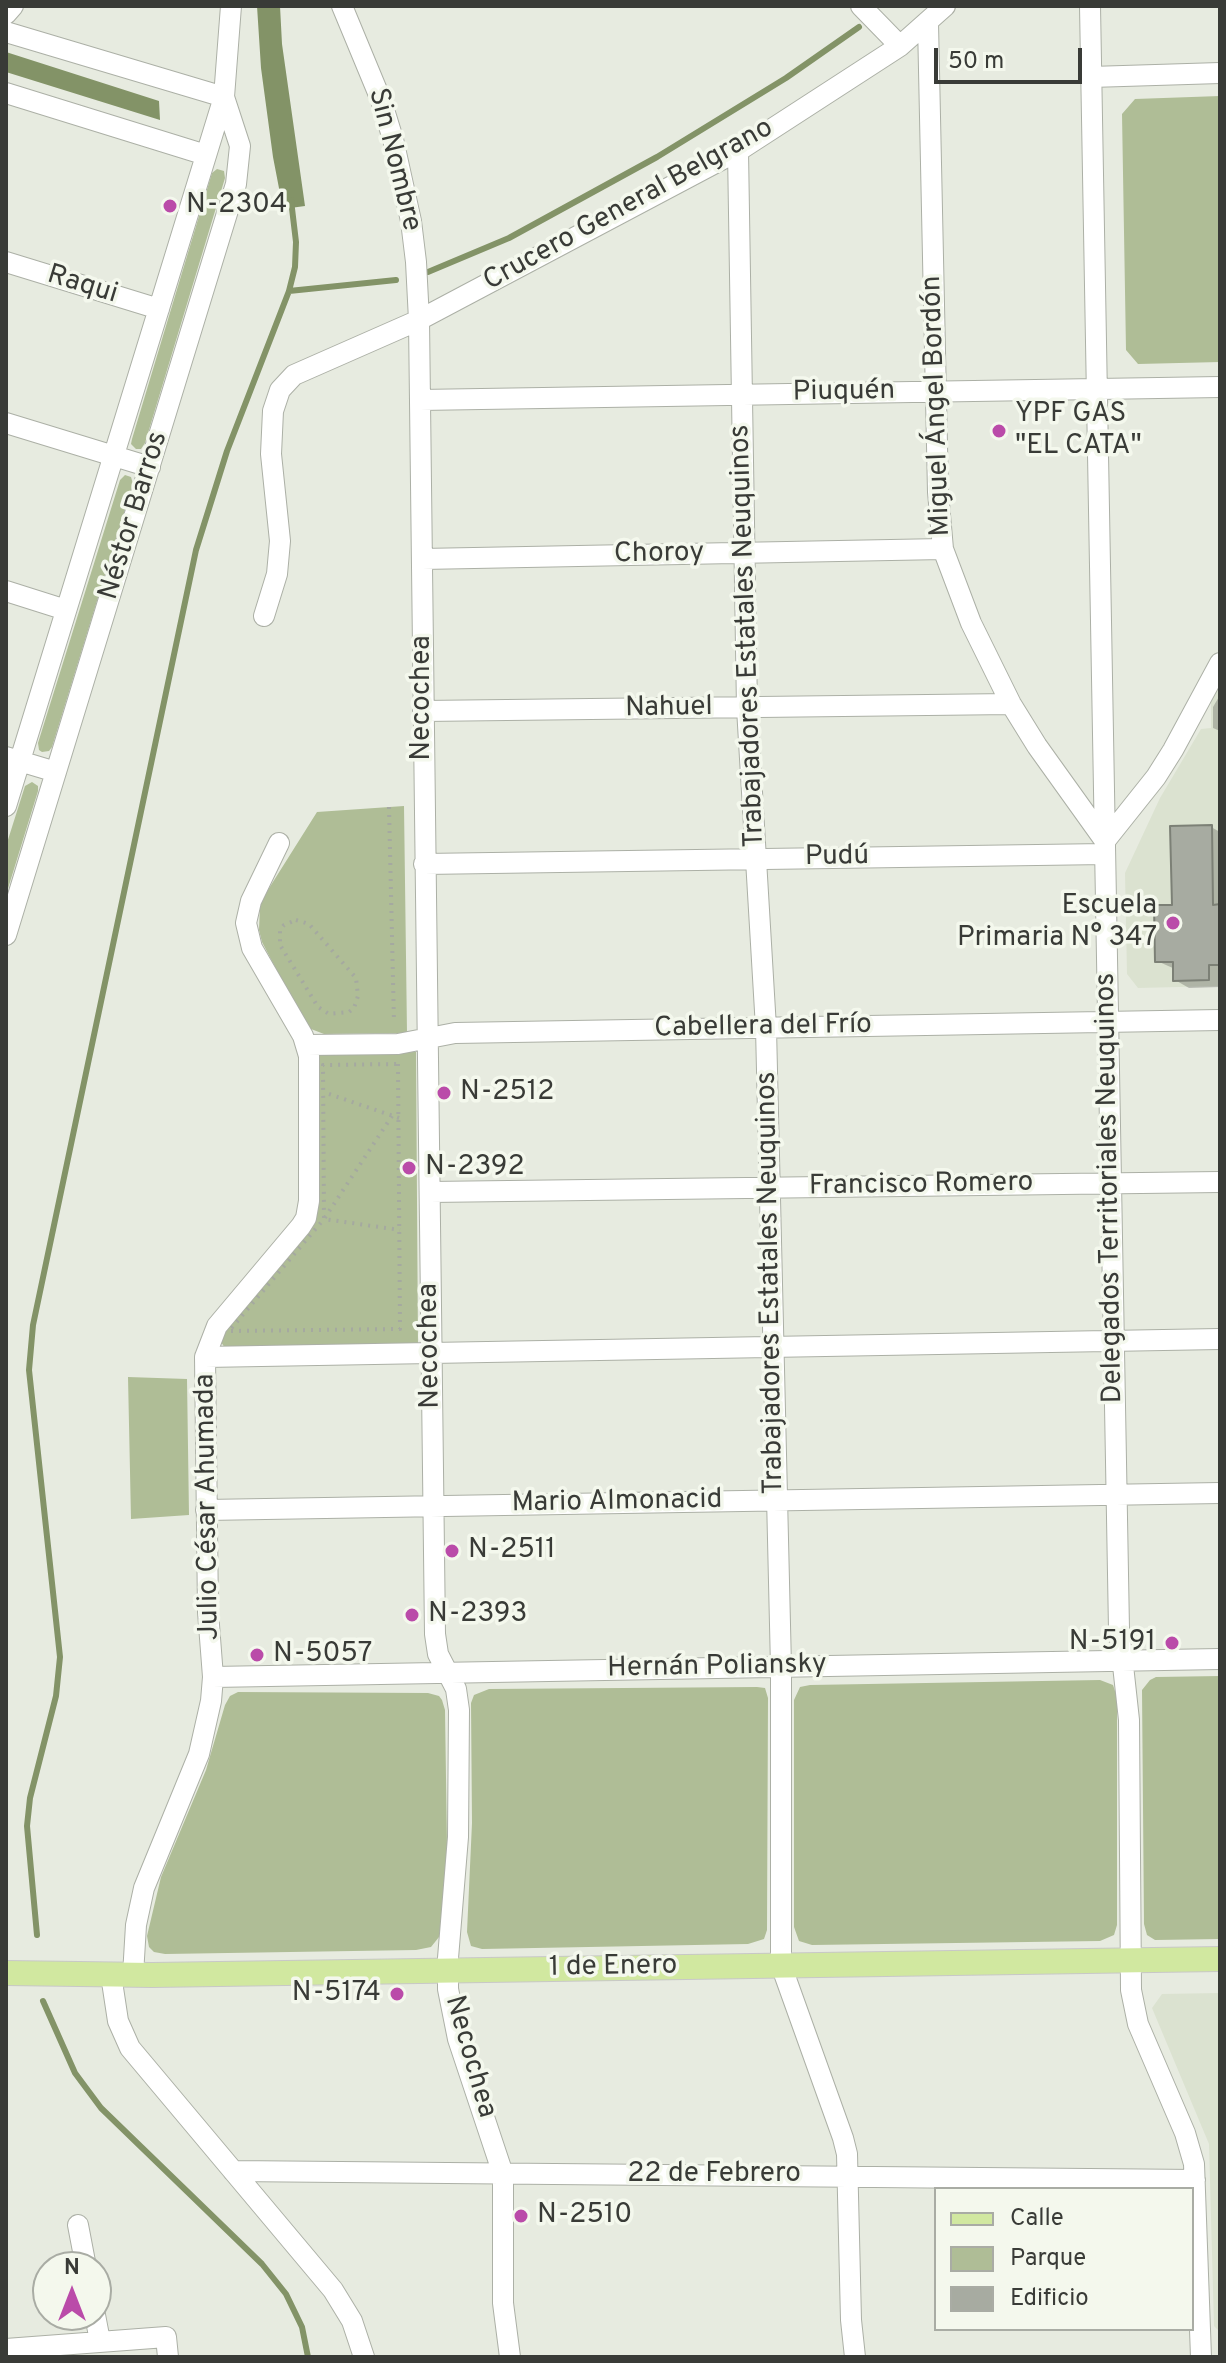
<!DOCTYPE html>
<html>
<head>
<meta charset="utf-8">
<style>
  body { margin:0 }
  #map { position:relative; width:1226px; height:2363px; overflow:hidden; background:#e7ebe0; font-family:Overpass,sans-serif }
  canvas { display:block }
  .frame { position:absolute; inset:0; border:8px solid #393b37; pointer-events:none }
  .legend { position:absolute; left:934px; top:2187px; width:260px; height:144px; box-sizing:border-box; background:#f4f8ed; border:2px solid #a9aca4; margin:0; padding:10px 14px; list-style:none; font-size:24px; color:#393b37 }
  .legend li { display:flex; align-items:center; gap:16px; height:40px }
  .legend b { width:40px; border:2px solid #a9aca4 }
  .north { position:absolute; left:32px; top:2251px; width:80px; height:80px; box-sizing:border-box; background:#f4f8ed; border:2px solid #a9aca4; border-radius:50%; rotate:0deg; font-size:22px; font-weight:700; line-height:32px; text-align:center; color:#393b37 }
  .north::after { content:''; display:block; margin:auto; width:28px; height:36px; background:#ba4ba9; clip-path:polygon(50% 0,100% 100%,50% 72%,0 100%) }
  .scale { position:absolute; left:934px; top:48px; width:148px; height:36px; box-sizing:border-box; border:4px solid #393b37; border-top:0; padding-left:10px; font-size:24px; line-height:28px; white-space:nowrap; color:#393b37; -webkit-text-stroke:6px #f4f8ed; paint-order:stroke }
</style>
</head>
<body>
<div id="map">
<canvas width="1226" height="2363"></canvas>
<div class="frame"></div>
<ul class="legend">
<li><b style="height:10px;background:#d1e8a0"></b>Calle</li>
<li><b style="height:22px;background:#afbd96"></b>Parque</li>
<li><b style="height:22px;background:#a7aba1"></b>Edificio</li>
</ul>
<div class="north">N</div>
<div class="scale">50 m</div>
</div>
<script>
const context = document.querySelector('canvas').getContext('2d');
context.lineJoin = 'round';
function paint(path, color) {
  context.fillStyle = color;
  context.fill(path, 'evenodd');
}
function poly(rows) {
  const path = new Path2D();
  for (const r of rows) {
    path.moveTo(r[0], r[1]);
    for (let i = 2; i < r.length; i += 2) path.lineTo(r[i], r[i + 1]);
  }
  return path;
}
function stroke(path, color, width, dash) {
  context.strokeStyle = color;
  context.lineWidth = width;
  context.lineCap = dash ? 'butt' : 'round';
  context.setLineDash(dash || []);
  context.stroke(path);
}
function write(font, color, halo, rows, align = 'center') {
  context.font = font + ' Overpass,sans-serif';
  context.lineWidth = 7;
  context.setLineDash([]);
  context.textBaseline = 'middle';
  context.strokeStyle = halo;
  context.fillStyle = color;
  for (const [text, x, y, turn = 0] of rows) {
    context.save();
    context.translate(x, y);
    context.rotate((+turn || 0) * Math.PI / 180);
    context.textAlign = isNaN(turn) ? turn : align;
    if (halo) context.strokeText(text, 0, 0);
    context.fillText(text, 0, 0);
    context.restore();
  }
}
paint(poly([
  [1220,682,1220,986,1138,988,1127,974,1125,873,1160,798,1201,729,1211,728,1211,690],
  [1220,1993,1220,2332,1214,2326,1209,2144,1152,2008,1162,1994]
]), '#dbe2d0');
paint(poly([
  [1220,96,1220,362,1138,364,1126,350,1122,114,1135,99],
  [217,169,224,171,225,178,145,443,141,449,136,449,131,444,132,439,212,173],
  [125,475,131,477,133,484,52,747,49,751,42,752,39,750,38,743,120,480],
  [32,782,38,786,38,791,6,895,6,846,25,786],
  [404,806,407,1033,324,1034,311,1029,302,1019,262,942,259,930,260,906,266,893,317,812],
  [416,1052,418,1347,225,1348,217,1336,316,1217,315,1053],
  [128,1377,187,1379,189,1515,131,1519],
  [1220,1676,1220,1939,1155,1940,1147,1935,1144,1924,1142,1690,1150,1680,1156,1677],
  [1100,1680,1113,1685,1117,1697,1117,1925,1114,1935,1100,1941,812,1945,799,1941,794,1927,794,1700,800,1687,810,1685],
  [757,1687,765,1688,768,1698,767,1930,764,1939,748,1944,482,1949,471,1946,467,1932,472,1823,471,1703,474,1695,489,1689],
  [238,1692,428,1693,439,1696,442,1700,445,1710,447,1845,440,1931,439,1937,431,1947,416,1950,165,1954,154,1952,149,1947,147,1936,161,1877,206,1770,225,1705,230,1696]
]), '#afbd96');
paint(poly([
  [257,6,280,6,282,44,305,206,283,209,273,157,261,68],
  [6,52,159,101,160,120,6,72]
]), '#839367');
paint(poly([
  [1220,695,1220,731,1213,728,1213,707],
  [1211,827,1220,832,1220,987,1189,988,1175,980,1175,969,1157,961,1174,907]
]), '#0003');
stroke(poly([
  [428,272,509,238,657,157,786,78,859,27],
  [289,291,396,280],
  [37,1935,27,1826,30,1798,56,1696,60,1657,29,1370,33,1325,196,550,227,451,289,291,295,267,296,242,291,200],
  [43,2001,75,2073,101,2108,262,2264,286,2294,302,2327,308,2357]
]), '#839367', 6);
const building = poly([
  [1212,825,1213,905,1220,904,1220,965,1209,965,1209,980,1173,981,1173,962,1155,962,1154,905,1172,905,1170,826,1212,825]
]);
paint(building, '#a7aba1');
stroke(building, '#7c8076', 2);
const minor = poly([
  [342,6,381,100,393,139,411,221,416,262,419,320,435,1634,438,1654,456,1689,459,1710,458,1837,448,1958,448,1989,458,2039,503,2174,503,2303,510,2357],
  [861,6,900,46],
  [1090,6,1119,1629,1129,1720,1131,1990,1138,2024,1185,2133,1194,2164,1201,2357],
  [6,14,13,6],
  [928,23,938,492,943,549,971,623,1011,704,1037,746,1105,841,1156,777,1173,750,1220,663],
  [6,32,224,97],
  [1091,77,1220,73],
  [6,93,206,155],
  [738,151,747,708,766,1028,781,1667,781,1965,843,2138,847,2154,851,2320,855,2357],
  [6,262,159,309],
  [420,400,1220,387],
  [6,423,150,467],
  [422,559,943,549],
  [6,591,66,610],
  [264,616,277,574,280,541,271,454,273,411,280,390,294,375,419,320,738,151,900,46,945,6],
  [423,711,1011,704],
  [6,757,56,772],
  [6,806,224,97,231,6],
  [424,864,1105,854],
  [6,935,236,184,240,146,224,97],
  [307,1045,398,1044,455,1033,1220,1020],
  [430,1192,1220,1182],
  [205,1357,1220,1339],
  [206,1510,1220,1493],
  [213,1677,1220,1659],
  [111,1975,118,2021,130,2048,333,2290,352,2321,364,2357],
  [133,1975,136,1925,144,1888,199,1754,211,1701,213,1677,208,1612,205,1357,217,1326,301,1226,306,1218,309,1201,309,1056,303,1036,252,948,246,923,251,901,279,843],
  [233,2171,1195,2180],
  [78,2225,86,2267],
  [95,2315,100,2341],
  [6,2349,166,2337,168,2357]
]);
const major = poly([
  [6,1973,152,1975,1220,1959]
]);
stroke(minor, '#acb0a6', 22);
stroke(major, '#c8c8c7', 26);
stroke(poly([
  [389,807,394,1023],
  [296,920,309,924,356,978,358,996,354,1008,349,1012,329,1014,318,1007,280,945,280,930,284,925,296,920],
  [398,1064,400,1329,229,1331,324,1219,323,1065,398,1064],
  [329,1094,399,1118],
  [392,1116,324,1219,400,1230]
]), '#a5a9a0', 4, [2, 6]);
stroke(minor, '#fff', 20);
stroke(major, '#d1e8a0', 24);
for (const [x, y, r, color] of [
  [170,206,8,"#ba4ba9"],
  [999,431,8,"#ba4ba9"],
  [1173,923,8,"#ba4ba9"],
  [444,1093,8,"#ba4ba9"],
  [409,1168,8,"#ba4ba9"],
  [452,1551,8,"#ba4ba9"],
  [412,1615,8,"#ba4ba9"],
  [1172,1643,8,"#ba4ba9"],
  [257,1655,8,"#ba4ba9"],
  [397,1994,8,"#ba4ba9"],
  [521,2216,8,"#ba4ba9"]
]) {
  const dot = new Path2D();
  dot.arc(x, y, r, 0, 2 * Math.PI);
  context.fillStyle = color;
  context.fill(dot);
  stroke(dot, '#f4f8ed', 3);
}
write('28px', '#393b37', '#f4f8ed', [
  ["Sin Nombre",393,160,76],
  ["Crucero General Belgrano",629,206,-29],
  ["Raqui",82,286,17],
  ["Piuquén",844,393,-1],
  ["Miguel Ángel Bordón",938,406,-92],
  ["Néstor Barros",135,516,-73],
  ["Choroy",659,555,-1],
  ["Trabajadores Estatales Neuquinos",749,636,-92],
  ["Necochea",423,698,-90],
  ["Nahuel",669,709,-1],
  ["Pudú",837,858,-1],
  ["Cabellera del Frío",763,1028,-1],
  ["Francisco Romero",921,1186,-1],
  ["Delegados Territoriales Neuquinos",1111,1188,-91],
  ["Trabajadores Estatales Neuquinos",772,1283,-91],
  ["Necochea",431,1346,-91],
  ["Mario Almonacid",617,1503,-1],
  ["Julio César Ahumada",209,1507,-91],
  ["Hernán Poliansky",717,1668,-1],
  ["1 de Enero",613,1968,-1],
  ["Necochea",469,2057,74],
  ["22 de Febrero",714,2175]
]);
write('28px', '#393b37', '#f4f8ed', [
  ["N-2304",186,206],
  ["YPF GAS",1015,415],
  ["\"EL CATA\"",1015,447],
  ["Escuela",1157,907,"right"],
  ["Primaria N° 347",1157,939,"right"],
  ["N-2512",460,1093],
  ["N-2392",425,1168],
  ["N-2511",468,1551],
  ["N-2393",428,1615],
  ["N-5191",1156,1643,"right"],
  ["N-5057",273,1655],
  ["N-5174",381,1994,"right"],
  ["N-2510",537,2216]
], 'left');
</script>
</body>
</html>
